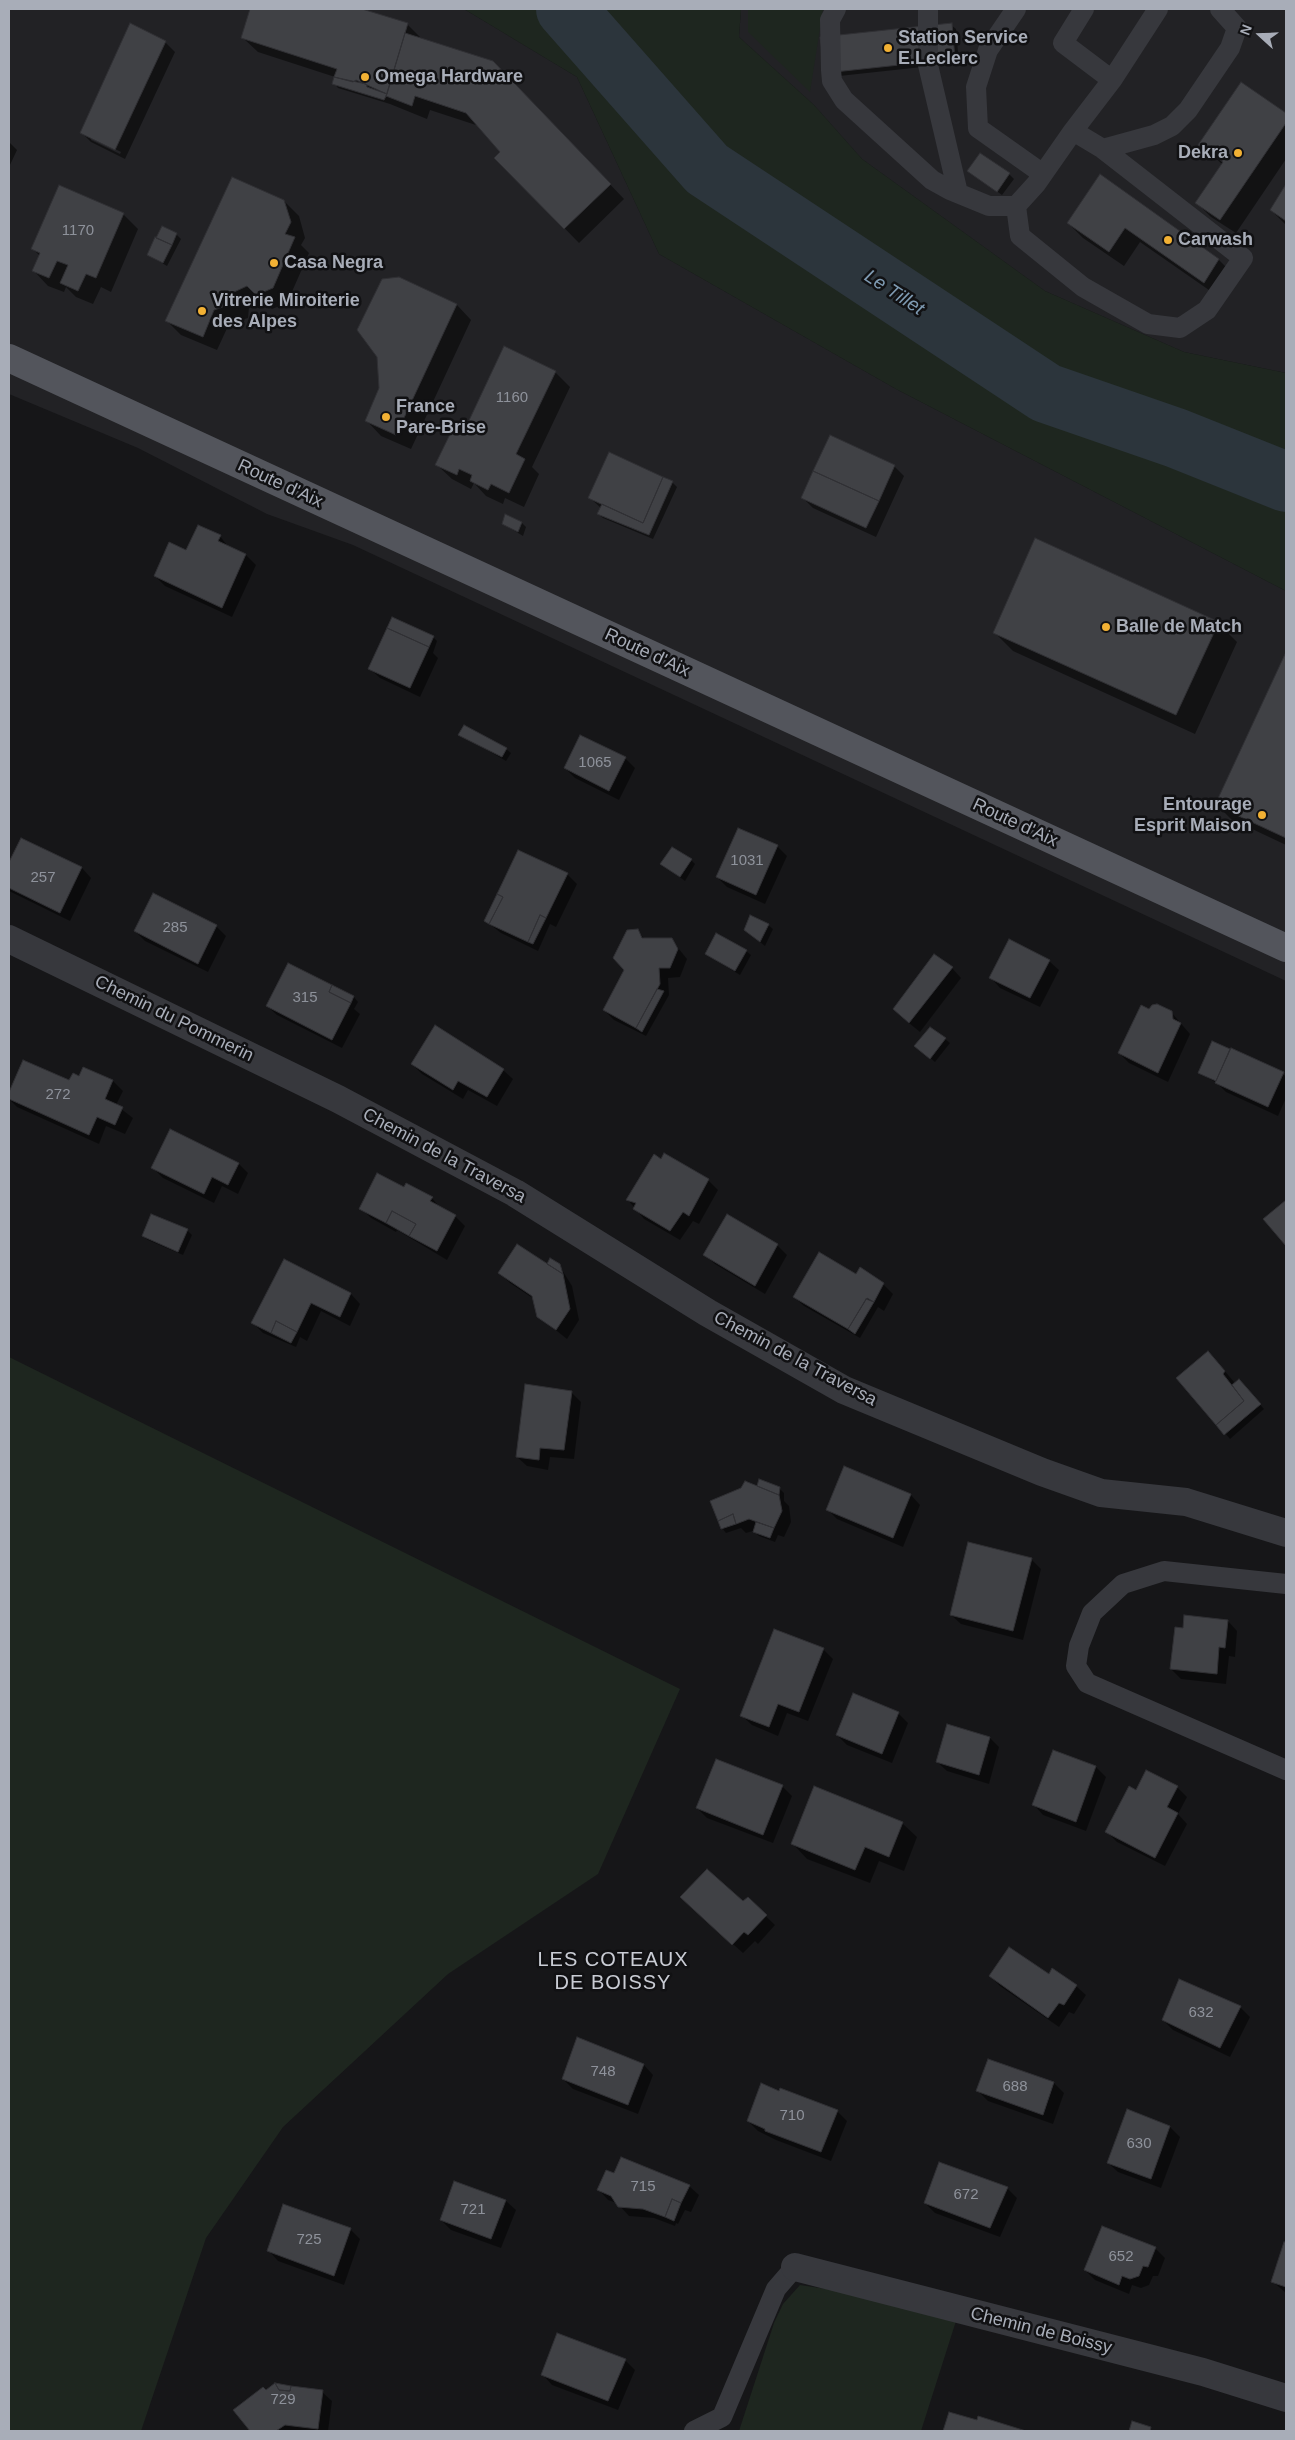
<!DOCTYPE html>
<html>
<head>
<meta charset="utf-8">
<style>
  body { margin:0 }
  #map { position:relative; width:1295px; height:2440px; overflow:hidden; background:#161618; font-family:Arial,sans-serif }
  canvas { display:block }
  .frame { position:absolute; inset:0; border:10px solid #a8adb8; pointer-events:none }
  .north { position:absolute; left:1235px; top:10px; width:50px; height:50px; -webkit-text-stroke:4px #111113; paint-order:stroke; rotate:290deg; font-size:14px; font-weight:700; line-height:20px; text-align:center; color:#a8adb8 }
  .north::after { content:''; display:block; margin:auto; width:18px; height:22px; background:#a8adb8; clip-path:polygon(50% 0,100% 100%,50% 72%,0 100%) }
</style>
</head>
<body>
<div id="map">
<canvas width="1295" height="2440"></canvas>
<div class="frame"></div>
<div class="north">N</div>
</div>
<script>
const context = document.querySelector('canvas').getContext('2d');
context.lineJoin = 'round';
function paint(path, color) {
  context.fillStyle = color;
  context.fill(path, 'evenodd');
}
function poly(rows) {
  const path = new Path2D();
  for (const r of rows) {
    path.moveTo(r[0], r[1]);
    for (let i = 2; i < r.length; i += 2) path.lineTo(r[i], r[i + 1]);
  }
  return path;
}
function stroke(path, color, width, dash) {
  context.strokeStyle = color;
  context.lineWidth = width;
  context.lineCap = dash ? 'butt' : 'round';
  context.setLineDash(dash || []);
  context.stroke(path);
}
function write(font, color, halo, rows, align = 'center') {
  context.font = font + ' Arial,sans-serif';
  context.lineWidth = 5;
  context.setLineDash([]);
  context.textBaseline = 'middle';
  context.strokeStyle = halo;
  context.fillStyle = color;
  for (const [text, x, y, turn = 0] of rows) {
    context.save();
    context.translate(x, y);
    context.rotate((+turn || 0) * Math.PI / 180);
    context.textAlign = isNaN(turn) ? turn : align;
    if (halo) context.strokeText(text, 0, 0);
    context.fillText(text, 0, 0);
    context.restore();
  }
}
paint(poly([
  [9,9,464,9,577,77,659,254,896,389,1286,591,1286,981,353,545,267,514,138,448,9,394],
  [741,9,1286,9,1286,373,1184,352,1045,291,862,159,814,105,739,37]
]), '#222225');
paint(poly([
  [464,9,741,9,739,37,814,105,862,159,1045,291,1184,352,1286,373,1286,591,896,389,659,254,577,77],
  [748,9,823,9,810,92,748,32],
  [9,1357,680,1689,598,1874,448,1974,283,2127,206,2238,141,2431,9,2431],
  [800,2285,853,2293,956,2321,921,2431,739,2431,774,2323,783,2304]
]), '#1e261f');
paint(poly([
  [252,9,358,9,407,24,422,39,508,77,624,199,579,243,496,158,502,152,479,126,430,110,427,119,390,104,338,88,334,83,335,77,258,52,243,38],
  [951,25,956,29,959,63,830,77,826,73],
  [165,42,175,52,125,159,91,142,81,132],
  [91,137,121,152,120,154,91,140],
  [1241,83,1286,114,1286,159,1236,233,1211,217,1197,203,1223,165,1200,144],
  [9,142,17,150,9,167],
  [969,171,1009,174,1014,179,1002,195],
  [1100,176,1219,260,1233,274,1219,297,1140,242,1124,266,1083,238,1068,223],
  [1286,186,1286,225,1271,210],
  [284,201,299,216,305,238,301,245,309,253,287,303,272,309,262,300,249,307,248,318,229,324,217,350,181,335,167,321],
  [123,214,138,229,111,292,101,287,93,304,76,297,66,287,64,292,48,286,34,271,40,256,33,249],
  [176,234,181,239,167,266,148,255],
  [399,278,457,305,471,320,411,449,381,436,367,421,380,388],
  [555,372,570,387,532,467,539,474,524,507,505,498,503,504,486,496,474,483,471,489,452,479,437,465,465,431],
  [830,437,894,466,904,476,876,537,813,508,803,498],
  [672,482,677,487,653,539,603,518,598,514,601,508,590,498],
  [522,523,526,527,523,536,503,524],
  [220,536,229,548,246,555,256,565,232,617,165,586,155,576,186,552],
  [1218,623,1237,642,1195,734,1013,651,994,632],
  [433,637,437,641,433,653,438,658,420,697,380,678,370,669],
  [1286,655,1286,845,1231,819,1217,805],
  [460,734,506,749,511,753,506,761],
  [625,758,635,768,619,800,575,778,565,768],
  [21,839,82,868,91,878,70,921,9,891,9,865],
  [777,846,787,856,765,904,727,887,717,877],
  [519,852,567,874,577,884,556,927,550,924,538,951,501,933,486,921],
  [691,860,695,864,685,881,662,864],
  [768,925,773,929,765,946,750,934],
  [216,926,226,936,208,972,145,941,135,931],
  [637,931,646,940,671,939,687,959,680,977,668,978,669,995,646,1036,614,1020,604,1010,625,969],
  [746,951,751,955,740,975,706,954],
  [1049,961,1059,970,1040,1007,1000,988,991,978],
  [288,964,354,997,358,1002,354,1009,360,1014,342,1048,277,1015,267,1006],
  [952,968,961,978,920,1032,904,1019],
  [1150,1011,1171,1012,1190,1034,1168,1082,1129,1063,1119,1053],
  [945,1039,950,1043,935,1062,921,1050],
  [1213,1043,1286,1076,1286,1098,1278,1116,1226,1092,1217,1083,1200,1073],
  [24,1061,70,1082,80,1078,84,1069,113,1081,123,1091,116,1105,133,1118,125,1134,106,1126,99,1144,17,1107,9,1099,9,1095],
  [412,1064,503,1070,513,1079,497,1106,468,1090,463,1099,422,1074],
  [665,1154,708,1180,718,1190,699,1224,693,1221,680,1240,644,1219,628,1200],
  [239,1164,248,1173,238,1194,222,1186,214,1203,163,1178,153,1168],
  [404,1189,432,1198,441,1209,455,1216,465,1226,447,1260,397,1230,396,1232,371,1218,361,1208],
  [187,1230,192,1235,183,1255,148,1240,143,1236],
  [777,1245,787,1255,765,1294,715,1264,705,1255],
  [284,1261,351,1294,360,1304,350,1326,321,1311,307,1341,300,1337,296,1347,263,1333,253,1323],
  [547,1265,559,1265,572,1286,579,1320,567,1339,538,1316,534,1299,510,1283,500,1273],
  [856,1276,883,1284,893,1294,884,1311,878,1307,860,1338,804,1306,794,1297],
  [1218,1363,1234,1382,1230,1386,1231,1387,1239,1381,1264,1409,1230,1439,1178,1378],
  [571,1392,581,1402,574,1459,550,1457,548,1470,527,1466,517,1457],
  [845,1467,911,1495,920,1505,903,1547,837,1519,827,1509],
  [779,1488,784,1493,784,1501,789,1506,791,1522,784,1537,778,1535,775,1542,759,1536,753,1531,746,1533,741,1528,726,1533,722,1528,763,1490],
  [1031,1559,1041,1569,1023,1640,961,1624,951,1615],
  [1228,1621,1237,1631,1235,1657,1229,1656,1226,1684,1181,1679,1171,1669,1184,1630],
  [823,1649,833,1659,808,1721,787,1713,778,1736,752,1725,742,1716],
  [898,1713,908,1723,892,1763,847,1745,837,1735],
  [990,1738,999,1747,989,1784,947,1771,937,1762],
  [1054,1752,1096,1767,1106,1777,1086,1831,1043,1815,1034,1805],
  [782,1786,792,1796,773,1843,707,1818,697,1808],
  [1177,1787,1187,1797,1178,1814,1187,1824,1165,1866,1117,1842,1107,1832,1137,1792],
  [902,1823,917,1837,904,1871,879,1861,870,1883,807,1859,793,1844],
  [748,1899,775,1925,758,1944,755,1941,743,1953,691,1907,743,1903],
  [990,1976,1076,1986,1086,1995,1074,2014,1069,2012,1059,2027,1000,1986],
  [1240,2007,1250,2017,1230,2057,1173,2030,1163,2020],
  [989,2060,1054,2083,1064,2093,1053,2124,988,2101,978,2091],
  [644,2065,653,2075,638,2114,573,2089,563,2079],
  [780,2093,837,2111,847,2121,831,2161,776,2140,758,2131,748,2121],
  [1127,2110,1170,2127,1180,2137,1161,2188,1118,2172,1108,2163],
  [614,2174,689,2186,699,2195,691,2212,685,2210,678,2224,676,2223,675,2226,654,2218,629,2216,617,2203,608,2200,599,2190],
  [1007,2188,1017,2198,1000,2237,935,2213,925,2203],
  [506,2201,516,2210,501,2248,451,2230,441,2220],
  [350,2229,360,2239,344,2285,278,2261,269,2251],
  [1285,2243,1286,2244,1286,2293,1272,2281],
  [1155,2248,1165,2258,1158,2276,1153,2276,1149,2285,1141,2288,1132,2285,1129,2294,1095,2280,1085,2270],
  [625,2360,635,2370,618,2410,552,2385,543,2375],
  [266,2392,322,2392,332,2401,328,2431,252,2431,235,2410],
  [950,2413,978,2422,979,2418,1021,2431,944,2431]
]), '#0007');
stroke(poly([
  [566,9,707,169,1046,393,1176,438,1286,482]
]), '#2c353c', 60);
const building = poly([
  [250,9,362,9,408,23,387,94,356,80,353,82,334,77,337,69,241,38,250,9],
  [130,23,166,41,115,150,80,133,130,23],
  [952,23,955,59,825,73,820,37,952,23],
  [405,33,493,61,611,184,564,229,494,158,500,152,466,113,415,96,412,106,386,96,405,33],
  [334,77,366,84,367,87,387,94,384,100,332,84,334,77],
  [1241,82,1286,113,1286,123,1220,220,1195,203,1223,162,1198,145,1241,82],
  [980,153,1010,173,997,192,967,171,980,153],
  [1100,174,1219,259,1204,283,1125,228,1109,252,1067,223,1100,174],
  [232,177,284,200,291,222,285,234,295,237,273,288,256,295,247,286,234,292,234,303,214,310,203,337,165,321,232,177],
  [1286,184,1286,221,1270,210,1286,184],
  [59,185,124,213,96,278,86,274,78,291,60,283,68,265,57,261,49,278,32,271,40,253,31,249,59,185],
  [162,226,177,233,172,245,156,238,162,226],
  [155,237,172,245,163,263,147,255,155,237],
  [399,277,457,304,396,435,365,421,379,388,377,357,357,330,382,279,399,277],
  [504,346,556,371,516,454,525,459,509,493,491,484,488,490,470,481,472,475,459,469,457,475,435,465,455,424,465,429,504,346],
  [830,435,895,465,879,501,813,471,830,435],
  [609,452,663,477,643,523,588,498,609,452],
  [813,471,879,501,866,528,801,498,813,471],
  [663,477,673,481,649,535,597,514,602,504,643,523,663,477],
  [505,514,522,522,518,532,502,524,505,514],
  [198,525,221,535,218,541,246,554,222,608,154,576,169,542,186,550,198,525],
  [1035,538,1219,622,1176,715,993,633,1035,538],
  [392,617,434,636,429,647,387,628,392,617],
  [387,628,429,647,410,688,368,669,387,628],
  [1286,652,1286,838,1215,805,1286,652],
  [464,725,507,748,502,757,458,735,464,725],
  [580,735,626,757,609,791,564,768,580,735],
  [738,828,778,845,756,895,716,877,738,828],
  [21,838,82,867,60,913,9,888,9,862,21,838],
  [672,847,692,859,680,877,660,864,672,847],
  [518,850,568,873,546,918,540,915,528,942,489,924,503,897,497,894,518,850],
  [153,893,217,925,198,964,134,931,153,893],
  [497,894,503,897,489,924,484,921,497,894],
  [540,915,546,918,533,944,528,942,540,915],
  [750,915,769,924,760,942,744,930,750,915],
  [638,929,642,938,672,938,678,949,670,968,659,968,660,984,636,1028,603,1010,624,970,613,958,627,930,638,929],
  [716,933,747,950,735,971,705,954,716,933],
  [1009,939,1050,960,1030,998,989,978,1009,939],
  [934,954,953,967,909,1023,893,1009,934,954],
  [288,963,332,985,329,992,351,1003,332,1040,266,1006,288,963],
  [332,985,354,996,351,1003,329,992,332,985],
  [657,989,664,991,642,1032,636,1028,657,989],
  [1157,1004,1172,1011,1173,1019,1181,1023,1158,1073,1118,1053,1141,1005,1149,1009,1152,1005,1157,1004],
  [435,1025,504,1069,487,1097,458,1081,453,1090,411,1064,435,1025],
  [930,1027,946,1038,930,1059,914,1046,930,1027],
  [1212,1041,1230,1049,1216,1081,1198,1073,1212,1041],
  [1231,1048,1284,1072,1268,1107,1215,1083,1231,1048],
  [23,1060,69,1080,73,1073,79,1076,83,1067,113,1080,105,1099,123,1107,115,1125,97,1117,89,1135,9,1099,9,1092,23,1060],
  [170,1129,239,1163,228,1185,212,1177,204,1194,151,1168,170,1129],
  [664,1153,709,1179,689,1216,683,1212,670,1231,633,1209,636,1203,626,1200,654,1154,661,1159,664,1153],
  [377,1173,404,1187,406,1183,433,1197,430,1201,456,1215,437,1251,409,1236,416,1224,392,1211,386,1223,359,1209,377,1173],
  [1286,1200,1286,1246,1263,1219,1286,1200],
  [392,1211,416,1224,409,1236,386,1223,392,1211],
  [151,1214,188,1229,178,1252,142,1236,151,1214],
  [727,1214,778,1244,755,1286,703,1255,727,1214],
  [517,1244,563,1274,570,1309,556,1330,537,1317,532,1296,498,1273,517,1244],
  [819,1252,856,1274,860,1267,884,1283,874,1302,867,1298,848,1329,793,1297,819,1252],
  [550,1258,560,1264,563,1274,547,1264,550,1258],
  [284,1259,351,1293,340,1317,311,1303,297,1332,276,1321,271,1333,251,1323,284,1259],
  [866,1299,874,1302,855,1334,848,1329,866,1299],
  [276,1321,297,1332,291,1343,271,1333,276,1321],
  [1208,1351,1225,1371,1223,1374,1244,1401,1216,1425,1176,1378,1208,1351],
  [1239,1379,1261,1404,1224,1435,1216,1425,1244,1401,1232,1385,1239,1379],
  [525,1384,572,1391,564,1450,540,1448,539,1460,516,1457,525,1384],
  [844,1466,911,1494,893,1538,826,1510,844,1466],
  [759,1479,780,1487,779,1495,757,1486,759,1479],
  [745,1481,779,1495,782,1511,774,1528,749,1519,736,1524,733,1514,718,1521,710,1501,741,1488,745,1481],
  [733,1514,736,1524,721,1529,718,1521,733,1514],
  [756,1522,774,1528,770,1538,753,1532,756,1522],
  [968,1542,1032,1558,1013,1631,950,1615,968,1542],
  [1184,1615,1228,1620,1225,1648,1219,1647,1217,1674,1170,1669,1175,1627,1183,1628,1184,1615],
  [774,1629,824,1648,799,1712,778,1704,769,1727,740,1716,774,1629],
  [853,1693,899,1712,882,1754,836,1735,853,1693],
  [947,1724,990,1737,979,1775,936,1762,947,1724],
  [1053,1750,1096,1766,1076,1822,1032,1805,1053,1750],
  [716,1759,783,1785,763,1835,696,1808,716,1759],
  [1146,1770,1178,1786,1167,1807,1178,1813,1155,1858,1105,1832,1129,1786,1136,1790,1146,1770],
  [814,1786,903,1822,889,1857,865,1847,855,1870,791,1844,814,1786],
  [707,1869,743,1901,748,1897,767,1915,748,1935,744,1932,732,1945,680,1897,707,1869],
  [1009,1947,1049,1974,1052,1968,1077,1985,1064,2005,1059,2003,1048,2018,989,1976,1009,1947],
  [1179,1979,1241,2006,1220,2048,1162,2020,1179,1979],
  [577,2037,644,2064,628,2105,562,2079,577,2037],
  [988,2059,1054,2082,1043,2115,976,2091,988,2059],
  [761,2083,779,2091,780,2088,838,2110,821,2152,765,2131,765,2129,747,2121,761,2083],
  [1127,2109,1170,2126,1151,2179,1107,2163,1127,2109],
  [621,2157,690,2185,681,2203,672,2199,665,2217,643,2209,618,2207,611,2196,597,2190,606,2170,614,2173,621,2157],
  [939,2162,1008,2187,990,2228,924,2203,939,2162],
  [454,2181,506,2200,491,2239,440,2220,454,2181],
  [672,2199,681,2203,674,2221,665,2217,672,2199],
  [283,2204,351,2228,334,2276,267,2251,283,2204],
  [1102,2226,1156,2247,1148,2267,1143,2266,1139,2276,1130,2279,1122,2276,1119,2285,1084,2270,1102,2226],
  [1284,2242,1286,2242,1286,2287,1271,2282,1284,2242],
  [557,2333,626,2359,608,2401,541,2375,557,2333],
  [275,2383,279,2390,290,2391,291,2386,323,2390,318,2429,285,2425,276,2431,250,2431,233,2410,263,2387,266,2390,275,2383],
  [275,2383,291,2386,290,2391,279,2390,275,2383],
  [949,2412,977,2420,978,2416,1026,2431,943,2431,949,2412],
  [1132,2421,1151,2427,1150,2431,1129,2431,1132,2421]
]);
paint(building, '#404145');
stroke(building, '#303034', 1);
stroke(poly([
  [836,9,830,20,831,70,832,81,844,100,932,180,950,190,989,206,1016,206,1036,184,1073,131,1112,80,1158,9],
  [928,9,928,65,958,193],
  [1016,9,988,50,976,87,978,128,1043,174],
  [1084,9,1063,43,1112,80],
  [1073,131,1103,149,1154,135,1172,126,1188,110,1230,48,1237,28,1220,9],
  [1016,206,1020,236,1083,287,1148,324,1180,328,1207,310,1243,258,1103,149],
  [1286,1584,1164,1571,1123,1584,1092,1613,1079,1646,1076,1666,1087,1683,1286,1770],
  [694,2431,722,2417,776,2289,795,2267]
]), '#37383d', 20);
stroke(poly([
  [9,939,338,1099,515,1193,708,1313,844,1390,1042,1472,1101,1493,1186,1502,1286,1533],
  [795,2267,1203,2372,1286,2398]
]), '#37383d', 28);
stroke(poly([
  [9,358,1286,948]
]), '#53555c', 28);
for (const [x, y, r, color] of [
  [888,48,5,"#f2b134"],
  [365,77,5,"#f2b134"],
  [1238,153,5,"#f2b134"],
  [1168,240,5,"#f2b134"],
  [274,263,5,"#f2b134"],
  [202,311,5,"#f2b134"],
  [386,417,5,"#f2b134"],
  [1106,627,5,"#f2b134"],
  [1262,815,5,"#f2b134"]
]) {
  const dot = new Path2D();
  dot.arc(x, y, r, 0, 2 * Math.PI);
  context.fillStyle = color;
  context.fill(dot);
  stroke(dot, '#111113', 2);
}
write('15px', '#8e929b', null, [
  ["1170",78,231],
  ["1160",512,398],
  ["1065",595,763],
  ["1031",747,861],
  ["257",43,878],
  ["285",175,928],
  ["315",305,998],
  ["272",58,1095],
  ["632",1201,2013],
  ["748",603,2072],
  ["688",1015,2087],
  ["710",792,2116],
  ["630",1139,2144],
  ["715",643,2187],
  ["672",966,2195],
  ["721",473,2210],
  ["725",309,2240],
  ["652",1121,2257],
  ["729",283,2400]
]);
write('bold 18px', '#a8adb8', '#111113', [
  ["Station Service",898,38],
  ["E.Leclerc",898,59],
  ["Omega Hardware",375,77],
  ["Dekra",1228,153,"right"],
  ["Carwash",1178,240],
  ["Casa Negra",284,263],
  ["Vitrerie Miroiterie",212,301],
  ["des Alpes",212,322],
  ["France",396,407],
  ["Pare-Brise",396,428],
  ["Balle de Match",1116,627],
  ["Entourage",1252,805,"right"],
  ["Esprit Maison",1252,826,"right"]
], 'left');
write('18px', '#a8adb8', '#111113', [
  ["Route d'Aix",280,484,25],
  ["Route d'Aix",647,653,25],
  ["Route d'Aix",1015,823,25],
  ["Chemin du Pommerin",174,1019,26],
  ["Chemin de la Traversa",444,1156,28],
  ["Chemin de la Traversa",795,1359,28],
  ["Chemin de Boissy",1041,2331,14]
]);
write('italic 19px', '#7f9bb3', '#111113', [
  ["Le Tillet",894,293,33]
]);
context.letterSpacing = '1px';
write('20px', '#c9ccd4', '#111113', [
  ["LES COTEAUX",613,1960],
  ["DE BOISSY",613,1983]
]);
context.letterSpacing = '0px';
</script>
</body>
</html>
